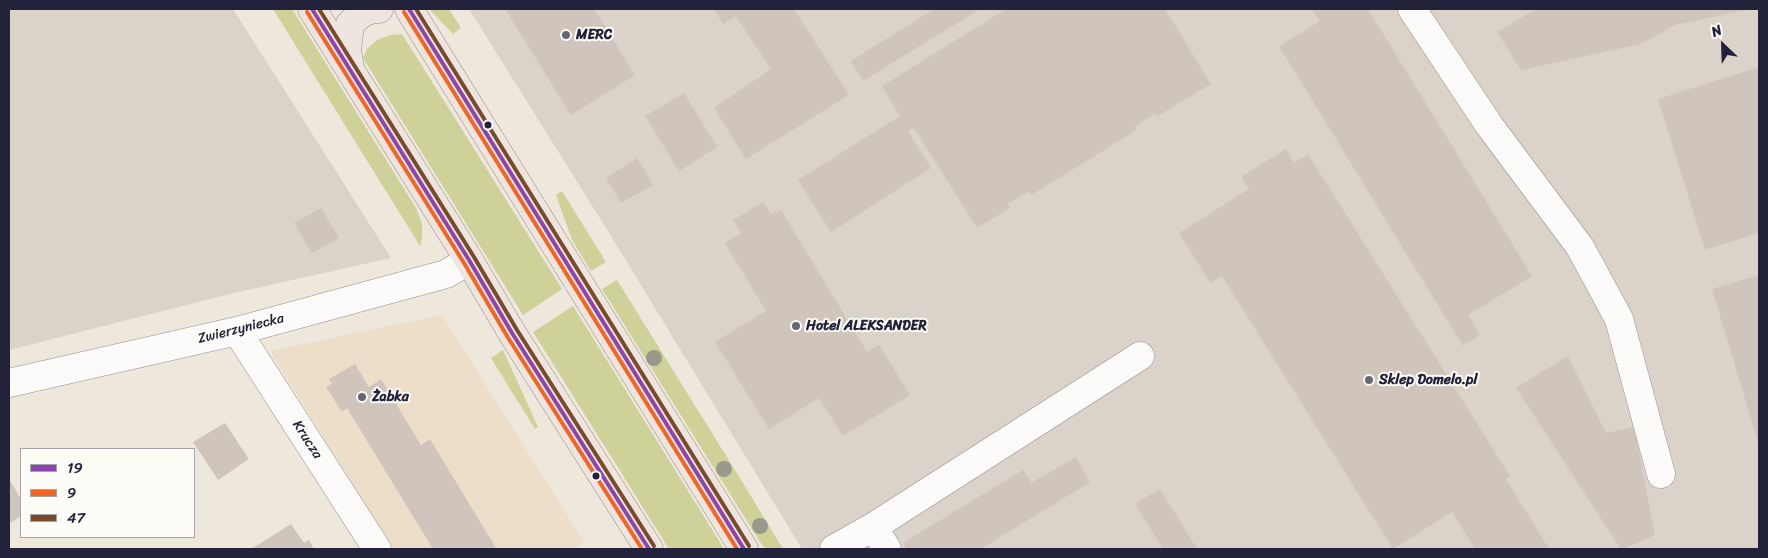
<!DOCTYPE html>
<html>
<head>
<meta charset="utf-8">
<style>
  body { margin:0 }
  #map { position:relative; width:1768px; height:558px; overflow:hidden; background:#ede7dc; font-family:Sriracha,sans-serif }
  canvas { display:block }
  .frame { position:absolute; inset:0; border:10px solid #22223b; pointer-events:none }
  .legend { position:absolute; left:20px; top:448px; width:175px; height:90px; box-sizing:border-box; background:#fdfcf7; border:1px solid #a5a5ac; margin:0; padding:6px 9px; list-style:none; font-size:15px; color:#22223b }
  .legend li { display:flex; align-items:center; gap:10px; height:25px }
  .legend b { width:25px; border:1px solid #a5a5ac }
  .north { position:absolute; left:1698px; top:20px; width:50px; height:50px; -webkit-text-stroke:4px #fdfcf7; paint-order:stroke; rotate:336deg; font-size:14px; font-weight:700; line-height:20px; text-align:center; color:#22223b }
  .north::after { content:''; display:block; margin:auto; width:18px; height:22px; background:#22223b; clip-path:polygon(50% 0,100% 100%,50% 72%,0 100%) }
</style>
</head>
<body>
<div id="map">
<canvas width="1768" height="558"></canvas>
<div class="frame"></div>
<ul class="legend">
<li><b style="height:6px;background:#8e44ad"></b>19</li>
<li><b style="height:6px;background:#f26522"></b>9</li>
<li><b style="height:6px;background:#7a4b2a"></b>47</li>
</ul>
<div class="north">N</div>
</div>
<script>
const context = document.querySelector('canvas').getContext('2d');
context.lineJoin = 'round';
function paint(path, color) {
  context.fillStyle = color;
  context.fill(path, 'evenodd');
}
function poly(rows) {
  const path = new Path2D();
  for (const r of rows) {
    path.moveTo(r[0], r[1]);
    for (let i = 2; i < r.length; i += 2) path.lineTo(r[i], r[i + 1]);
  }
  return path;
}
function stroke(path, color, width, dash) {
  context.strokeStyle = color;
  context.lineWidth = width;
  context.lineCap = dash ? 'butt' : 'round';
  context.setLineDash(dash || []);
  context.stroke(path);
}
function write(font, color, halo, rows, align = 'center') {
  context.font = font + ' Sriracha,sans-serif';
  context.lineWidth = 4;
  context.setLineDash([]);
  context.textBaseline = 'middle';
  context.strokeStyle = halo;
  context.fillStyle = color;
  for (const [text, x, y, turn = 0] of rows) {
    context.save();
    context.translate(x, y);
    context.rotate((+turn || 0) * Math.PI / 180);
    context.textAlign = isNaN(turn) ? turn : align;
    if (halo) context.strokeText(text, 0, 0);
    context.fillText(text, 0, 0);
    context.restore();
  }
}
paint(poly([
  [442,315,584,542,574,549,393,549,270,351]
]), '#eddeca');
paint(poly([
  [9,9,233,9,391,258,234,293,9,350],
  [469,9,1759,9,1759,549,802,549,611,236]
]), '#dbd3c9');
paint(poly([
  [273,9,292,9,416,208,422,224,422,238,420,246],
  [429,9,449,9,461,28,453,34],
  [402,34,562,289,523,315,363,58,367,49,377,40,390,35],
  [562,191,606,262,591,271,572,240,556,195],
  [617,280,738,475,783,549,766,549,760,542,602,289],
  [573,306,631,399,724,549,669,549,533,332],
  [503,350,538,427,535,429,491,358]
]), '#ced299');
paint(poly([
  [505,9,594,9,635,75,571,115],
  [714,9,794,9,849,95,746,159,714,108,771,69,736,16,723,24],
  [934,9,980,9,863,81,851,61],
  [1006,9,1165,9,1211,84,1158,116,1155,113,1135,126,1137,130,1031,195,1029,191,1008,204,1010,208,977,228,914,128,908,131,931,168,831,232,798,180,900,116,882,86],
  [1312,9,1368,9,1532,276,1468,315,1480,335,1463,346,1279,46,1320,21],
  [1536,9,1746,9,1746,10,1675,25,1641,44,1521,70,1497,32],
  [1759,67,1759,233,1705,250,1658,99],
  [684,93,717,147,679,171,645,116],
  [1286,149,1294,163,1308,154,1510,476,1506,479,1549,549,1475,549,1452,512,1393,549,1222,276,1210,283,1179,233,1249,189,1241,177],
  [637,158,653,185,621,203,606,178],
  [763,202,771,214,781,210,867,352,879,345,910,395,843,436,819,398,769,429,715,342,766,311,725,243,741,233,733,220],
  [321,208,339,238,312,253,294,223],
  [1759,275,1759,441,1758,442,1712,289],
  [1568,356,1606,433,1634,427,1655,535,1623,549,1621,549,1516,388],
  [355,364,369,387,381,379,421,445,430,439,496,548,494,549,433,549,347,408,342,412,326,387,332,384,329,379],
  [225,423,249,459,218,480,193,442],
  [1076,457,1090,482,981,549,907,549,903,543,1023,470,1031,483],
  [9,479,21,499,21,516,9,524],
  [1160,489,1197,549,1163,549,1135,504],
  [291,524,304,543,309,540,314,549,251,549]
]), '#d0c5bc');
const minor = poly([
  [1412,9,1489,125,1580,247,1619,319,1661,474],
  [237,331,377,549],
  [9,383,237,331,446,274,469,260],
  [873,527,887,549],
  [834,549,873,527,1140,356]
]);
const major = poly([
  [312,9,469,260,512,333,649,549],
  [409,9,744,549],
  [350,67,347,51,350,24,361,14,372,9,379,9]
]);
stroke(minor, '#928e8d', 29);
stroke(major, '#928e8d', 29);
stroke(minor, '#fcfbfa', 28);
stroke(major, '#ede5de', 28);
stroke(poly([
  [312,9,469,260,512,333,649,549],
  [409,9,744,549]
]), '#8e44ad', 4);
stroke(poly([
  [307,12,464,263,507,336,642,549],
  [404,12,737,549]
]), '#f26522', 4);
stroke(poly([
  [319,9,474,257,517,330,654,546],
  [416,9,749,546]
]), '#7a4b2a', 4);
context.fillStyle = '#99998b';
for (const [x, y] of [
  [654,358],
  [724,469],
  [760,526]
]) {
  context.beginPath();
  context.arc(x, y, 8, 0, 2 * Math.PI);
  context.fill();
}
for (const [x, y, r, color] of [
  [566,35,5,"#696773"],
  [488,125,4.5,"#22223b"],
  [796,326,5,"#696773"],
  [1369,380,5,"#696773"],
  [362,397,5,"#696773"],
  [596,476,4.5,"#22223b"]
]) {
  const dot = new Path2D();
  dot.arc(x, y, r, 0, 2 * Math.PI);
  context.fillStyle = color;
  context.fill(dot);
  stroke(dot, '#fdfcf7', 2);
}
write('bold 14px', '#22223b', '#fdfcf7', [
  ["MERC",576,35],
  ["Hotel ALEKSANDER",806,326],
  ["Sklep Domelo.pl",1379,380],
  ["Żabka",372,397]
], 'left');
write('14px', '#22223b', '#fdfcf7', [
  ["Zwierzyniecka",241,329,-14],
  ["Krucza",307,440,57]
]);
</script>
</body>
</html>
